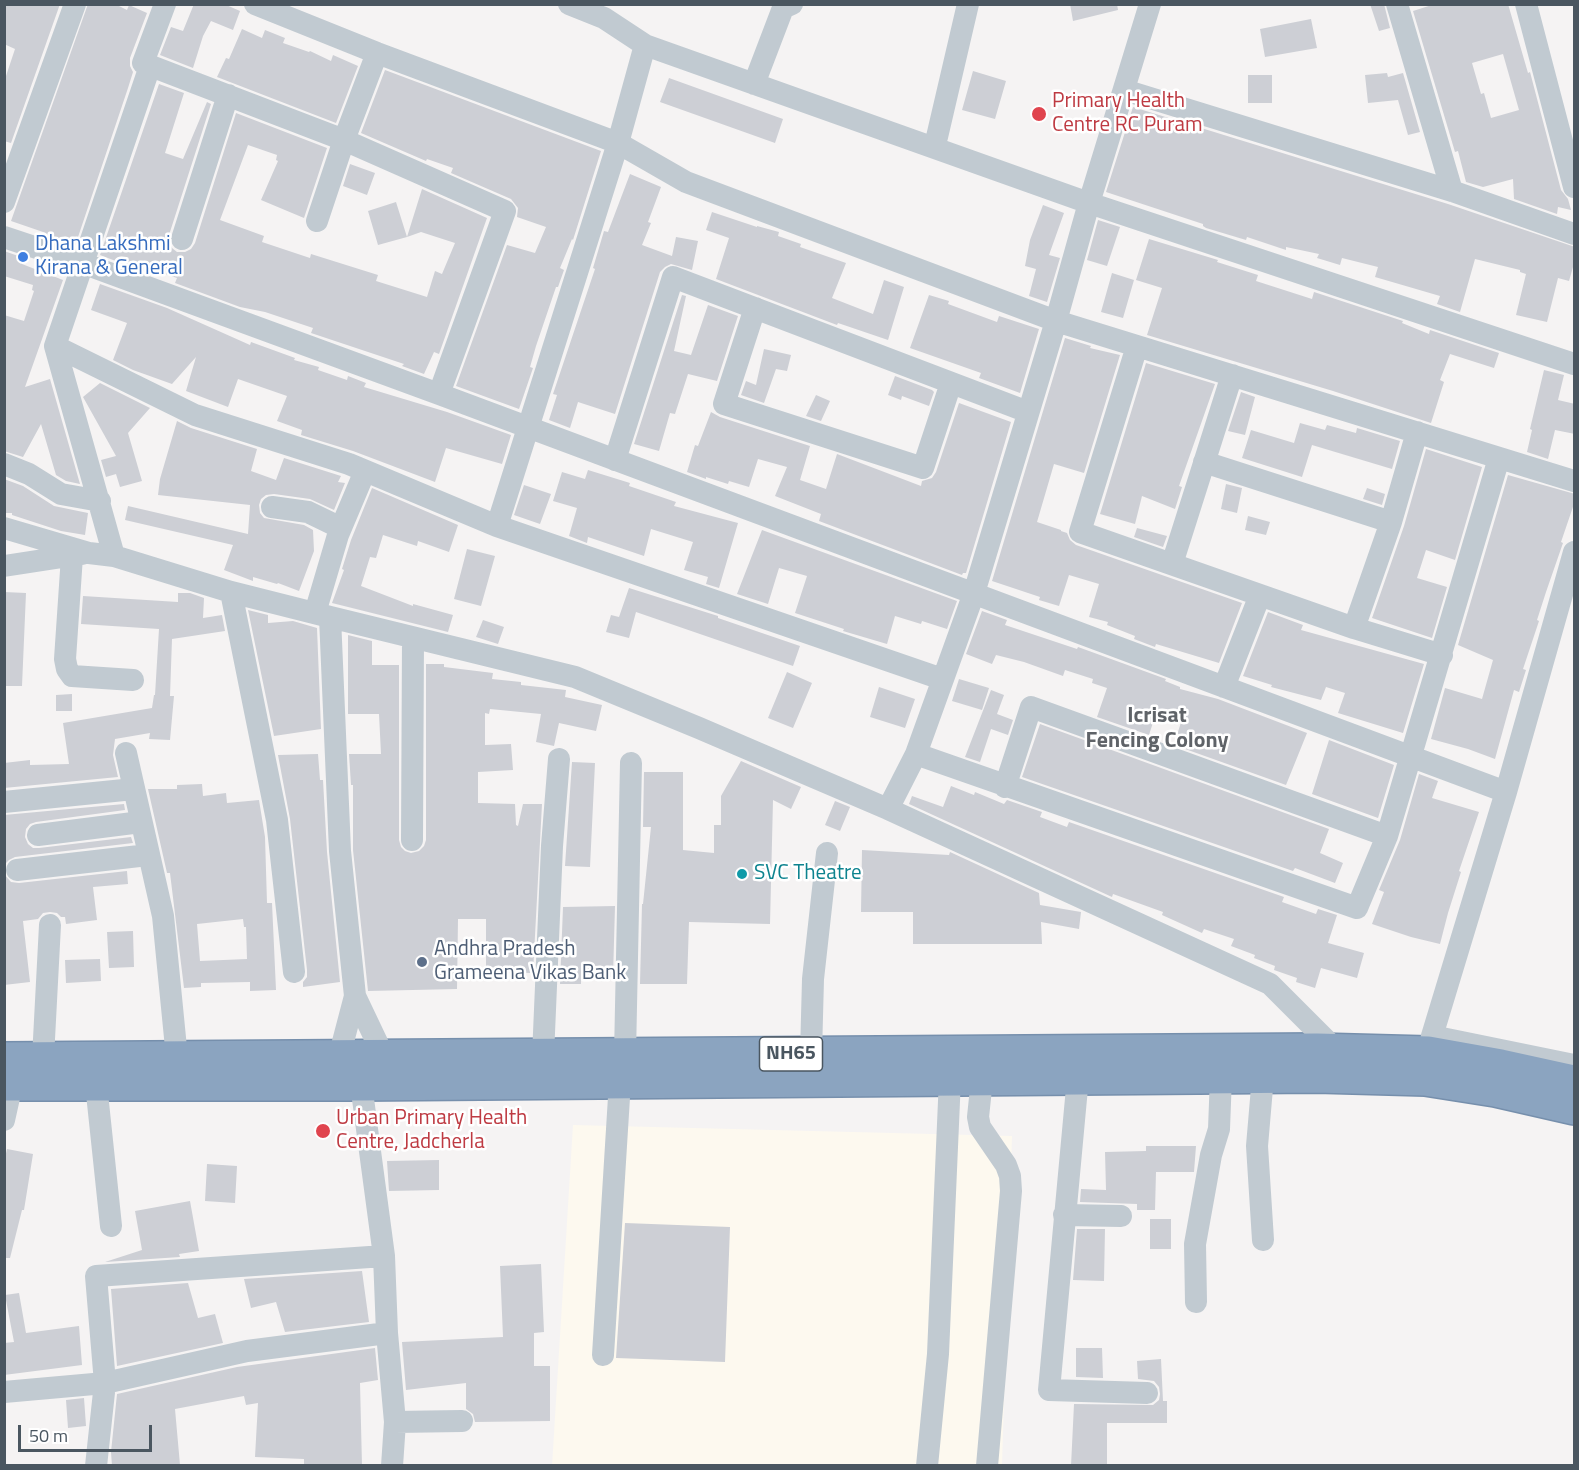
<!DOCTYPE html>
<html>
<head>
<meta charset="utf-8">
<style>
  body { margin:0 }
  #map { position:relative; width:1579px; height:1470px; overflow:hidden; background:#f5f3f3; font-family:"Titillium Web",sans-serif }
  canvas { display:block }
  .frame { position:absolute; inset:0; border:6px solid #4a5660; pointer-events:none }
  .scale { position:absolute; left:18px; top:1425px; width:134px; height:27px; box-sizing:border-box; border:3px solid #4a5660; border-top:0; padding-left:8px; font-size:18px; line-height:21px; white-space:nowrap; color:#4a5660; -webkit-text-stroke:4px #fff; paint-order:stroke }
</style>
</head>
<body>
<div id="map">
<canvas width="1579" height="1470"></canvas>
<div class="frame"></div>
<div class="scale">50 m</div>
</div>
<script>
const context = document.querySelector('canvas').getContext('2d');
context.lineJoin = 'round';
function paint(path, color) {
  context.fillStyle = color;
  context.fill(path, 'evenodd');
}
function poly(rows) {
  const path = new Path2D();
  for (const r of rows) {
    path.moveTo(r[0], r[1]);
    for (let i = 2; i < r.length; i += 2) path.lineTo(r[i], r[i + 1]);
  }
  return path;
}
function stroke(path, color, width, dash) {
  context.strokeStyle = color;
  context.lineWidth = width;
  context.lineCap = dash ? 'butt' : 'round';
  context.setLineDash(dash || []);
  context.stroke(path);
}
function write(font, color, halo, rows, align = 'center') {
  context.font = font + ' "Titillium Web",sans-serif';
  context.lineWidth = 5;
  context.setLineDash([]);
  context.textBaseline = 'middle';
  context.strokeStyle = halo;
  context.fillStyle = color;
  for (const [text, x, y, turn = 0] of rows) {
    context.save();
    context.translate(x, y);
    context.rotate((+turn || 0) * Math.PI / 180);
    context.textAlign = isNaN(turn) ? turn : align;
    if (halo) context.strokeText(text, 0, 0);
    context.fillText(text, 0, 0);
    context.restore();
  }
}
paint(poly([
  [573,1125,1012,1136,1002,1465,552,1466]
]), '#fdf9ef');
paint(poly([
  [4,4,60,4,11,143,4,141,4,82,15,49,4,44],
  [88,4,115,4,127,10,129,5,147,13,130,58,130,66,133,72,128,88,75,246,45,236,46,233,11,221],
  [194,4,224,4,240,11,233,30,211,21,203,36,193,68,160,55,171,27,183,31],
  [1070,4,1117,4,1118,10,1073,21],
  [1370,4,1384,4,1390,28,1379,31],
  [1435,4,1508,4,1528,73,1530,72,1561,190,1568,199,1571,210,1558,207,1557,214,1514,199,1513,179,1483,187,1466,182,1458,151,1455,152,1413,11],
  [1503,54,1519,110,1491,118,1484,93,1481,94,1472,63],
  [1311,19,1317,48,1265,57,1260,29],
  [242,29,262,38,265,30,285,38,283,43,309,52,310,51,331,61,333,55,358,66,336,123,217,77,226,58,229,59],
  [385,70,601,151,573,240,572,239,560,268,564,270,558,287,556,287,536,346,530,367,533,368,519,409,456,386,507,245,535,253,546,227,517,217,518,208,511,199,451,173,453,168,427,159,426,161,361,133],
  [973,71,1006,81,995,119,962,110],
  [1387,73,1388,77,1403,73,1420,132,1408,135,1398,100,1368,103,1365,75],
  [1248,75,1272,75,1272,103,1248,103],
  [669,78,783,119,775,143,660,102],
  [159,84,184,93,165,153,183,159,207,102,211,104,169,235,169,242,172,248,177,252,185,252,191,249,195,243,236,113,327,148,304,218,261,200,278,161,276,160,277,155,248,145,220,220,264,236,262,242,310,258,311,254,378,275,376,281,427,297,435,271,442,274,455,243,421,232,407,237,422,189,487,218,439,354,434,352,424,374,402,366,404,364,311,333,313,328,265,312,240,307,175,283,177,278,151,269,150,274,100,255],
  [1133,107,1448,204,1575,247,1575,260,1569,281,1558,278,1547,322,1516,315,1526,274,1520,272,1520,270,1475,259,1460,312,1437,304,1440,296,1375,277,1378,267,1342,258,1340,265,1317,258,1319,254,1286,247,1286,250,1247,237,1246,240,1206,228,1203,226,1203,224,1106,192],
  [350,164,375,173,367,195,343,186],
  [630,174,661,187,648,222,651,223,642,245,672,256,676,237,698,241,692,270,671,264,665,267,660,272,615,414,578,402,570,428,549,420,557,395,553,394,595,269,593,268,604,231,608,232],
  [396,202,407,237,378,245,368,211],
  [1043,205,1064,213,1049,255,1060,258,1047,302,1029,296,1036,269,1025,266,1030,240],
  [712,212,757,227,757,226,779,232,778,236,801,244,800,247,846,263,832,298,873,314,884,280,904,287,888,340,838,323,837,325,716,279,729,238,706,230],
  [1098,220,1120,227,1107,266,1087,260],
  [1149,239,1218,260,1217,262,1258,275,1256,281,1312,299,1314,292,1403,321,1402,323,1429,334,1430,330,1499,353,1494,368,1450,354,1440,380,1444,382,1431,423,1333,391,1147,335,1162,288,1136,280],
  [4,251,24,258,22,264,63,280,25,387,50,379,80,484,66,481,56,475,41,424,23,457,4,451,4,315,24,321,34,291,32,290,33,285,4,276],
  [1112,273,1134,280,1123,318,1101,312],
  [100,284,167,308,250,345,251,342,295,358,294,360,319,367,318,370,347,380,348,376,366,383,364,387,447,412,511,435,502,464,446,448,435,482,353,451,301,435,302,430,277,421,287,396,238,379,228,407,186,391,196,357,172,384,133,370,113,360,127,323,91,310],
  [682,295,686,296,674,351,691,355,708,305,738,316,717,381,688,374,675,414,670,413,659,451,634,444],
  [929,295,949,301,948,304,997,322,999,316,1039,329,1020,393,979,378,981,373,910,348],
  [1065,338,1091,346,1090,348,1120,355,1084,473,1054,464,1037,522,1061,530,1061,531,1067,533,1070,540,1076,545,1242,603,1219,663,1156,644,1155,647,1134,639,1135,636,1107,625,1108,622,1089,617,1099,584,1069,575,1059,606,1039,600,1040,597,992,581],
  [764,349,791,355,787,371,776,369,764,403,741,395,746,381,756,385],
  [1146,363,1215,384,1179,486,1182,487,1175,509,1142,496,1135,524,1100,514],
  [1544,370,1564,375,1558,400,1575,404,1575,434,1555,430,1548,459,1527,452,1532,430,1530,429],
  [895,376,932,390,934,392,929,406,902,396,901,400,888,395],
  [100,383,150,408,128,433,142,481,120,487,116,474,106,477,101,460,116,456,83,397],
  [1241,392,1255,397,1245,435,1228,431],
  [816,395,830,401,821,421,806,416],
  [959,403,1011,422,966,573,963,573,962,575,819,521,821,514,775,496,787,467,758,459,749,487,729,481,728,484,706,477,706,479,687,472,695,445,698,446,711,412,720,417,810,446,800,480,826,489,837,454,921,486,922,481,932,478,936,472],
  [177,421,191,428,257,449,251,471,276,480,284,458,341,476,338,482,345,483,334,510,310,499,274,494,266,495,261,499,259,505,260,513,264,518,304,525,313,530,314,551,299,591,278,583,277,584,253,577,253,581,224,570,233,545,125,520,128,506,248,534,250,505,158,495,160,479],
  [1300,423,1325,430,1327,425,1356,433,1357,428,1400,441,1392,469,1312,445,1302,477,1242,458,1251,430,1294,443],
  [1426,449,1482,467,1455,560,1426,550,1417,578,1447,587,1432,638,1372,618,1404,526],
  [588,470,630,483,629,486,676,502,674,506,738,523,719,588,706,584,708,577,684,570,693,542,651,529,644,556,588,537,587,543,569,536,577,508,553,501,562,472,585,479],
  [1508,475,1575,494,1575,501,1561,542,1563,543,1546,592,1537,620,1539,621,1523,669,1526,670,1519,692,1514,690,1495,759,1468,749,1431,739,1445,688,1482,699,1493,660,1458,645],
  [4,479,23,486,54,506,88,513,85,535,61,531,12,515,12,513,4,513],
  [1226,484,1242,488,1237,513,1221,509],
  [524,485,551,494,540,524,514,515],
  [372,488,458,525,449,552,418,541,417,546,383,535,376,558,370,557,361,586,413,606,413,604,453,615,448,632,332,603,344,570,342,569,351,540],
  [1367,488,1385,494,1382,505,1363,499],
  [1248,516,1270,522,1266,535,1245,530],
  [1137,528,1167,536,1163,547,1134,537],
  [762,530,957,601,947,629,922,621,921,624,895,616,887,644,843,631,844,629,795,613,807,576,779,568,768,604,737,594],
  [467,549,495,556,481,606,454,599],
  [629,588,718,616,718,618,800,646,793,666,636,612,629,638,606,632,611,615,619,617],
  [4,592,26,593,22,686,4,686],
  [178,593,190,593,204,598,203,618,222,615,225,631,172,639,170,696,174,696,170,740,149,739,150,733,115,739,113,755,118,777,4,788,4,763,30,760,30,765,69,764,63,723,152,708,154,695,155,695,159,629,81,624,83,596,178,602],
  [248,610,268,615,268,623,293,621,317,628,321,729,274,736],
  [982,611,1007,620,1005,625,1077,649,1078,647,1166,679,1165,681,1180,687,1180,689,1218,699,1307,733,1286,785,1174,745,1182,719,1157,710,1149,735,1097,717,1107,688,1092,683,1093,679,1065,670,1063,676,1024,662,996,655,992,664,966,654],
  [1268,612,1303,625,1301,630,1424,664,1403,733,1338,713,1345,693,1326,687,1321,700,1271,687,1272,685,1243,676],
  [483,620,504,627,498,644,476,637],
  [348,635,372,641,372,665,399,665,399,840,401,847,405,851,411,853,419,851,424,846,426,840,426,664,444,664,444,667,493,673,492,679,521,682,521,685,566,690,565,697,602,705,596,731,559,723,554,746,536,742,541,714,490,709,489,714,485,713,485,745,511,744,513,770,478,772,478,803,515,804,516,825,518,826,523,804,542,804,533,973,486,972,486,919,458,919,457,989,368,991,353,850,353,785,351,785,349,754,381,754,379,714,348,714],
  [787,672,812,683,793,728,768,718],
  [959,679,989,688,982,710,952,701],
  [879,687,915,699,905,728,870,717],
  [991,690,1004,695,997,714,1013,720,1008,735,991,729,980,762,965,757],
  [72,694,72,711,56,711,56,695],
  [1040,724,1329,829,1320,853,1343,863,1335,883,1295,868,1293,871,1022,777],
  [1329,740,1394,765,1378,818,1312,794],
  [318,754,320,780,323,780,327,852,340,982,303,987,303,982,307,977,307,970,290,819,278,755],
  [741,761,801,787,791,809,773,800,770,924,689,922,687,984,640,984,642,904,643,904,651,827,643,827,644,772,683,772,683,850,714,853,714,825,721,825,721,796],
  [572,762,595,763,590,867,565,866],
  [1419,774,1438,781,1432,798,1479,812,1459,871,1461,872,1448,913,1440,944,1411,937,1372,924,1384,892,1379,890,1400,840],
  [202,784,203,796,226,793,227,803,259,800,265,837,267,903,272,903,276,990,250,991,250,982,201,983,201,987,184,988,170,873,167,873,148,789,177,789,177,785],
  [243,919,244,927,246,927,247,959,200,961,197,924],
  [951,786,974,795,975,792,1004,804,1007,800,1042,812,1040,817,1067,827,1069,822,1284,897,1282,902,1316,914,1318,909,1337,915,1328,943,1364,953,1357,978,1321,968,1315,988,1296,982,1297,978,1274,970,1275,966,1254,958,1255,955,1231,946,1234,939,1204,929,1202,933,1162,915,1163,912,1113,894,1112,897,909,804,912,796,943,807],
  [835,801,850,807,840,831,825,825],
  [124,804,125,810,36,822,30,824,26,829,25,837,28,844,33,848,39,848,131,837,133,843,15,857,9,860,4,865,4,815],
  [862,850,949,855,950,852,1039,893,1040,905,1081,912,1079,929,1041,922,1042,944,913,944,913,912,861,912],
  [127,871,128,884,93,887,97,920,66,924,65,917,61,917,57,913,50,912,43,913,38,919,23,921,30,982,4,985,4,874,11,882,19,883],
  [615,906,613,977,581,979,581,984,560,984,563,907],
  [133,931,134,967,109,968,107,932],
  [100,959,101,981,66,983,65,960],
  [1146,1146,1196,1146,1194,1172,1156,1172,1155,1210,1137,1210,1137,1204,1080,1202,1081,1189,1106,1190,1105,1152,1146,1151],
  [7,1149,33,1154,24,1210,22,1210,10,1258,4,1258,4,1162],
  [439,1160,439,1190,389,1191,387,1161],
  [207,1164,237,1166,235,1203,205,1201],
  [190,1201,199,1251,179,1254,180,1257,105,1262,142,1250,135,1211],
  [1150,1219,1171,1219,1171,1249,1150,1249],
  [625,1223,730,1227,725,1362,616,1358],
  [1077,1229,1105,1229,1104,1281,1073,1280],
  [541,1264,544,1332,534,1333,534,1366,550,1366,550,1421,475,1422,473,1414,466,1409,466,1383,406,1390,402,1342,503,1337,500,1266],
  [362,1271,369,1322,285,1332,276,1302,251,1308,244,1279],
  [188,1283,198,1318,215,1314,223,1343,117,1366,111,1289],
  [19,1293,26,1333,79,1326,82,1365,4,1375,4,1343,14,1342,5,1295],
  [375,1348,378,1380,360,1383,362,1466,304,1466,304,1459,255,1457,258,1403,246,1405,244,1396,175,1409,180,1465,112,1466,111,1452,117,1394,237,1367],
  [1076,1348,1102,1348,1103,1378,1076,1377],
  [1161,1359,1163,1401,1167,1401,1167,1423,1107,1423,1107,1466,1071,1466,1074,1404,1153,1405,1159,1400,1160,1394,1159,1387,1154,1381,1138,1379,1137,1361],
  [84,1398,86,1426,68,1428,66,1400]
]), '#cdcfd5');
const highway = poly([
  [4,1059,1317,1050,1428,1053,1501,1066,1574,1082],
  [4,1084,361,1084,1317,1076,1425,1079,1495,1090,1574,1108]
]);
stroke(highway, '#768fac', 36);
stroke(poly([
  [165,4,143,63,344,140,505,211,439,394],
  [255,4,377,53,618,143,686,182,1056,321,1574,481],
  [569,4,604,18,645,45,1089,203,1574,364],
  [1397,4,1452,191],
  [1526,4,1574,187],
  [754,84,783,8,792,4],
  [1124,90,1452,191,1574,234],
  [933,147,937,137,968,4],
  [4,202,75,4],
  [317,221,344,140,377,53],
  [4,237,82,263,439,394,1506,792],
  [182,239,228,95],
  [755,308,724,404,923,468,951,383],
  [55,346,195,415,349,464,497,526,942,679],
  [1137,346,1080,532,1354,628,1442,655],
  [615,460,673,277,1028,412],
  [1204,462,1391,522],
  [4,464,29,474,61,494,100,501],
  [272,507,308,512,341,528],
  [497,526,618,143,645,45],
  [4,528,89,553,114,556,231,592,330,617,575,677,699,728,888,809,1270,984,1337,1051],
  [72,556,65,659,67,669,72,676,133,680],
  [114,556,55,346,150,66],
  [1172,564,1232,375],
  [4,566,82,554],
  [231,592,277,820,294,972],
  [315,613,338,535,365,471],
  [330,617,340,851,355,996,384,1057],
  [1354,628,1391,522,1417,432],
  [1224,687,1260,595],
  [126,753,163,916,177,1058],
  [916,754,1357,908,1387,836,1499,458],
  [1005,787,1031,707,1387,836],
  [4,802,134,789],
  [888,809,916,754,974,593,1056,321,1089,203,1150,4],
  [38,835,141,822],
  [412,840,413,638],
  [17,870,148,855],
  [1432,1036,1574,1065],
  [811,1054,813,979,827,853],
  [625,1055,631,763],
  [543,1056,552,846,559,759],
  [339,1057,355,996],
  [43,1058,50,925],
  [1426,1066,1432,1036,1506,792,1574,552],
  [1078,1077,1049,1390,1147,1393],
  [982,1079,978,1117,980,1127,1006,1165,1010,1176,1011,1191,987,1466],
  [96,1084,111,1226],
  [361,1084,384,1256,387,1333,395,1422,392,1466],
  [4,1120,12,1084],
  [1064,1215,1121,1216],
  [1263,1240,1257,1146,1263,1076],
  [1196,1302,1195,1244,1211,1155,1219,1129,1221,1076],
  [603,1355,620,1081],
  [4,1392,105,1383,247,1351,387,1333],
  [395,1422,462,1421],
  [96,1466,105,1383,96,1276,384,1256],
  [927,1466,938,1354,950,1078]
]), '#c1cad1', 22);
stroke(highway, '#8ba4c0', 33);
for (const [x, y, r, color] of [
  [1039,114,8,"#e0444e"],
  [23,257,6,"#3f7fe0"],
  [742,874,6,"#0f9aa8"],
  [422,962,6,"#5c6f8a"],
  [323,1131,8,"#e0444e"]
]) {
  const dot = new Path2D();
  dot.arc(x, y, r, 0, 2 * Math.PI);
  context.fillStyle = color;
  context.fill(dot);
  stroke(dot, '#fff', 2);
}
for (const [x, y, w] of [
  [791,1054,63]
]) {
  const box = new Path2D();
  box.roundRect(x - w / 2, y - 17, w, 34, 4.5);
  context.fillStyle = '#fff';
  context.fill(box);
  stroke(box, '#4a5660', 1.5);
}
write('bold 20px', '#4a5660', null, [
  ["NH65",791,1054]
]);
write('21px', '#be3a42', '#fff', [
  ["Primary Health",1052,102],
  ["Centre RC Puram",1052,126],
  ["Urban Primary Health",336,1119],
  ["Centre, Jadcherla",336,1143]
], 'left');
write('21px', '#366cbe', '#fff', [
  ["Dhana Lakshmi",35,245],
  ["Kirana & General",35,269]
], 'left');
write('21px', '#0d838f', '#fff', [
  ["SVC Theatre",754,874]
], 'left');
write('21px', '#4e5e75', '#fff', [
  ["Andhra Pradesh",434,950],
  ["Grameena Vikas Bank",434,974]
], 'left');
write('bold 22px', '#5f6368', '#fff', [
  ["Icrisat",1157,717],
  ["Fencing Colony",1157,742]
]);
</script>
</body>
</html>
